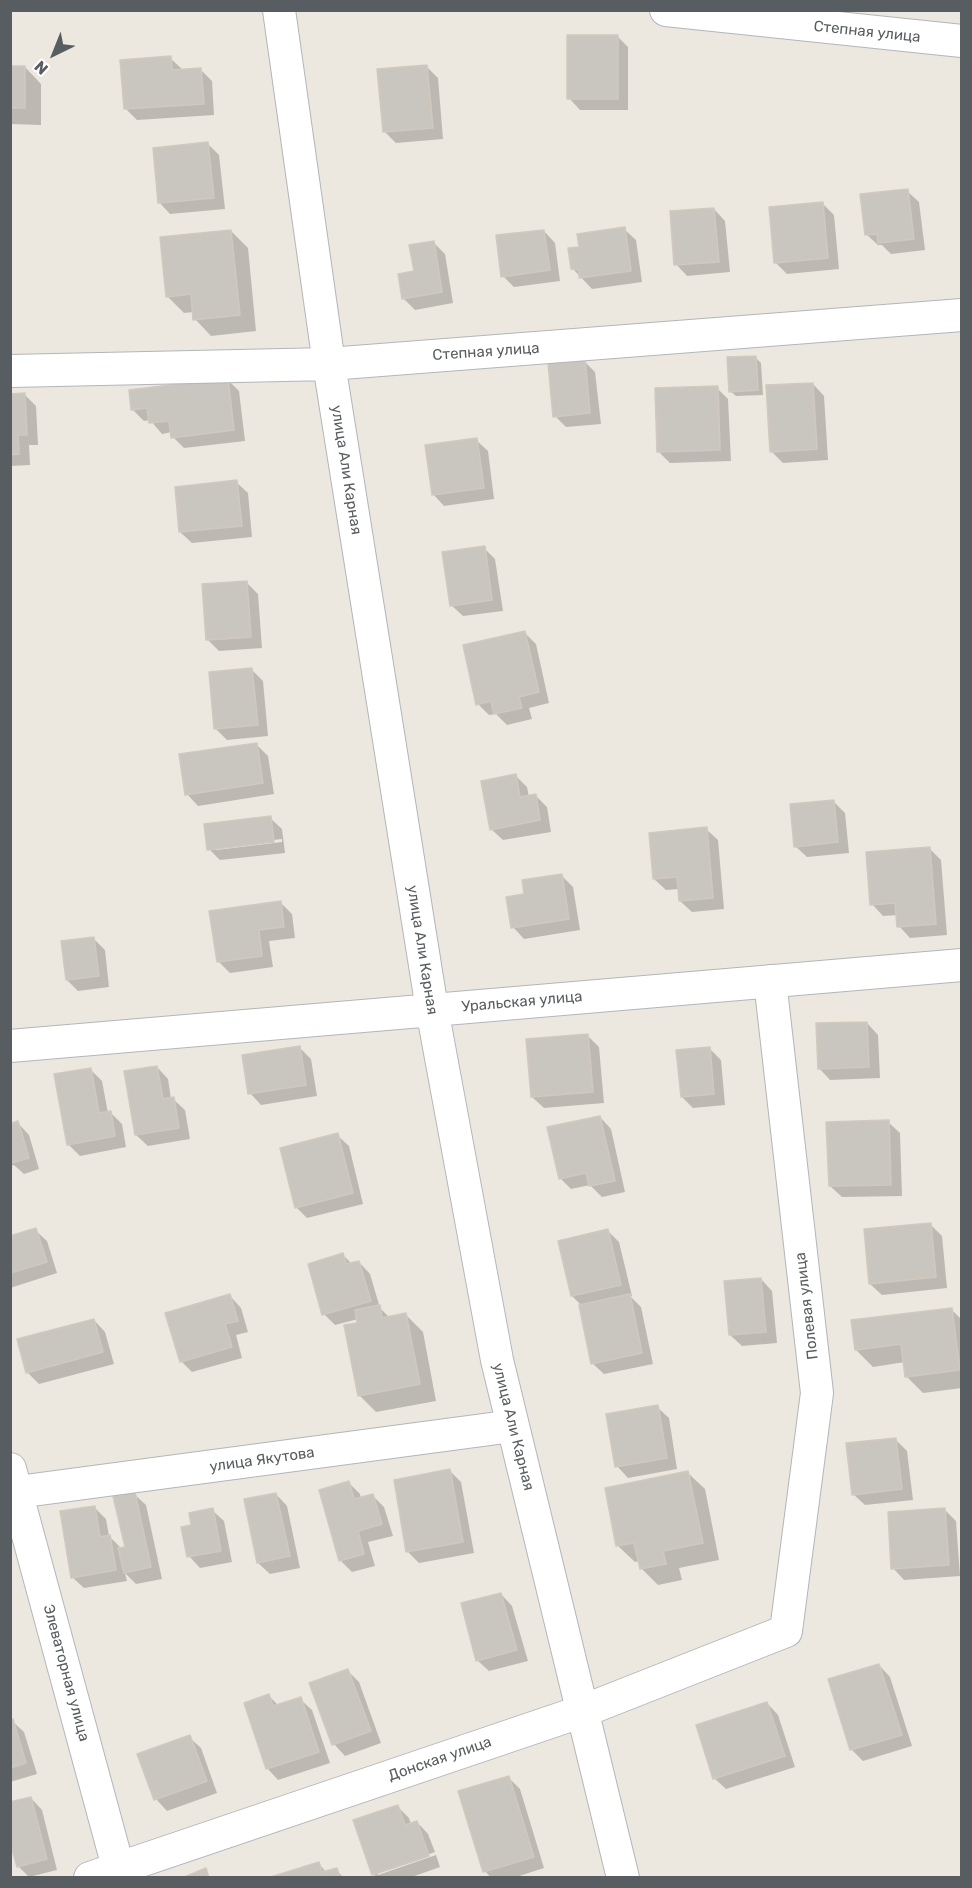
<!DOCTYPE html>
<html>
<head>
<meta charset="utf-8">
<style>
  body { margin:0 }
  #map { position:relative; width:972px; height:1888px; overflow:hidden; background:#ece8df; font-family:Rubik,sans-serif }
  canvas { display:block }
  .frame { position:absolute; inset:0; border:12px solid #585d61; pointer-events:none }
  .north { position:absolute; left:24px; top:24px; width:60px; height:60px; -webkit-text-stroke:4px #fff; paint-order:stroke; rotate:223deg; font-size:16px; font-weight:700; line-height:24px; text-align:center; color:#585d61 }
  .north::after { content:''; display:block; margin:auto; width:21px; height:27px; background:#585d61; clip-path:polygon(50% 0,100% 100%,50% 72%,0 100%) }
</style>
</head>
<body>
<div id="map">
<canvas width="972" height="1888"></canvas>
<div class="frame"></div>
<div class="north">N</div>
</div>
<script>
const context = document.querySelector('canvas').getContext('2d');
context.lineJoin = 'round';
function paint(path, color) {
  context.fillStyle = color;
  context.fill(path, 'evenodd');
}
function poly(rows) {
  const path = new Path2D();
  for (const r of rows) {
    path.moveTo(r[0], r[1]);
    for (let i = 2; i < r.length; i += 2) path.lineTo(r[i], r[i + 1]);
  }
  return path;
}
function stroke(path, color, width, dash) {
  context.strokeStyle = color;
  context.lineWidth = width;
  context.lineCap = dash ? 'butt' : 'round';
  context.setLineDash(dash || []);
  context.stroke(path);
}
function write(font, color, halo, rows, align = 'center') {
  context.font = font + ' Rubik,sans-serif';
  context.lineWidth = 5;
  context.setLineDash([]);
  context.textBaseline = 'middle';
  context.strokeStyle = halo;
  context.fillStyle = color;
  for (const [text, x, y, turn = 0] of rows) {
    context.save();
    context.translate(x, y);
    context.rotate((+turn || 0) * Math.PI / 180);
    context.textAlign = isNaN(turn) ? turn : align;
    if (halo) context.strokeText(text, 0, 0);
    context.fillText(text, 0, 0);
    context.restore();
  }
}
paint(poly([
  [617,36,628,47,628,110,580,110,569,98],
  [170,58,182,69,201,70,212,81,214,115,137,120,125,108],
  [426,66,438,78,443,139,396,143,384,131],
  [10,67,25,67,41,84,41,125,10,124],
  [208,144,219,155,225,209,170,214,159,202],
  [907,191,919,202,925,250,891,254,882,245,878,245,866,234],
  [823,204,834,215,839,269,787,274,775,262],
  [714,209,725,221,730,272,687,276,676,264],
  [624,229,636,240,642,282,592,289,572,268,581,248],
  [231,231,248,248,256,331,211,336,195,319,194,312,184,313,167,296],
  [544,231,555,243,560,281,514,287,503,276],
  [433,242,445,254,453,303,415,310,403,298,416,272],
  [755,357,761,363,763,395,736,396,730,391],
  [584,361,595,372,601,424,566,427,555,416],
  [228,380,239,391,245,441,184,448,173,437,172,432,162,434,150,420,144,421,132,409],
  [813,384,824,396,828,460,783,463,771,451],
  [717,388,728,399,731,461,670,463,659,452],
  [10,395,25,395,36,406,38,445,29,445,30,465,10,466],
  [476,440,488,451,494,499,444,506,433,494],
  [236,482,248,493,252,537,192,543,180,532],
  [484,548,495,559,503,611,463,616,451,605],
  [247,583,258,594,262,648,219,651,207,639],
  [525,633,536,644,549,703,529,708,532,719,507,725,496,714,489,715,478,704],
  [252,670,263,681,268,736,227,740,216,729],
  [256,744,268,756,274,794,198,806,187,794],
  [516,776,527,787,529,797,535,795,547,807,551,832,503,840,491,829],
  [834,802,845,813,849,853,807,857,795,846],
  [270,818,282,829,285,853,220,860,209,849],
  [282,839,282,842,216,850,216,847],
  [706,829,718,840,724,909,692,912,680,901,679,889,666,890,654,879],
  [930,849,941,860,947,935,910,938,899,926,898,915,883,916,872,904],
  [561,875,573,887,580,930,524,939,513,927,526,895],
  [280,902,292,914,295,938,269,941,273,967,230,973,218,961],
  [93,938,105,950,109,987,78,991,67,980],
  [867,1023,878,1035,880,1078,830,1080,819,1068],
  [587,1035,599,1047,604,1103,544,1108,532,1097],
  [300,1048,311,1059,317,1096,261,1105,250,1093],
  [710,1049,721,1060,725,1105,693,1108,682,1097],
  [157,1067,168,1079,171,1099,173,1099,185,1110,190,1139,148,1146,136,1135],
  [90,1069,102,1081,108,1113,110,1112,122,1124,126,1147,80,1156,68,1144],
  [600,1117,611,1129,625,1192,602,1197,590,1185,571,1189,560,1178],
  [888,1122,900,1133,902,1196,842,1197,830,1186],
  [18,1123,29,1135,39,1169,24,1174,14,1165,10,1166,10,1125],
  [337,1135,349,1146,363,1204,307,1218,296,1207],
  [930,1224,942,1236,947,1288,882,1295,870,1284],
  [35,1230,47,1241,57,1273,10,1288,10,1237],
  [608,1231,619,1242,632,1296,630,1296,641,1307,653,1364,604,1374,592,1363,582,1306,572,1296],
  [343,1255,352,1264,359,1262,370,1274,380,1308,390,1318,406,1315,423,1332,436,1401,376,1412,359,1395,358,1319,335,1325,324,1314],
  [761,1279,772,1291,777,1343,742,1346,730,1335],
  [230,1296,241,1308,248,1332,236,1335,242,1358,192,1372,181,1361],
  [951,1309,962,1320,962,1388,923,1393,906,1376,905,1362,873,1367,856,1350],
  [94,1320,105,1332,114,1364,39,1384,27,1372],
  [657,1407,669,1418,677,1469,628,1478,617,1466],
  [895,1439,907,1451,913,1500,865,1505,853,1494],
  [450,1471,461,1482,474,1553,419,1563,407,1551],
  [688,1473,705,1489,719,1560,679,1568,682,1580,658,1585,641,1568,640,1561,635,1562,618,1546],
  [349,1483,360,1494,361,1499,373,1496,384,1507,393,1536,368,1542,375,1566,352,1572,341,1561,321,1491],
  [134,1494,146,1505,162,1579,136,1584,125,1573,127,1581,84,1588,72,1577,94,1507,106,1519,109,1536,122,1549,126,1548],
  [276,1494,287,1506,300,1568,270,1574,258,1563],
  [212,1510,224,1521,232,1562,200,1568,189,1556,193,1526],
  [945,1510,956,1521,960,1576,904,1580,893,1568],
  [501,1594,512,1606,528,1661,489,1671,477,1660],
  [879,1665,890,1677,912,1746,863,1761,852,1750,830,1680],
  [347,1670,359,1682,381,1743,345,1756,334,1744,311,1684],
  [269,1696,279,1706,300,1699,312,1710,330,1763,278,1780,267,1768],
  [767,1703,778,1715,795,1767,726,1789,714,1778],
  [12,1721,24,1732,37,1774,10,1782,10,1722],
  [189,1737,201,1748,217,1793,167,1811,156,1799],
  [508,1777,520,1789,544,1868,513,1878,491,1878,485,1871],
  [31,1798,42,1810,57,1870,29,1877,18,1866],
  [398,1807,409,1818,411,1824,417,1822,428,1834,435,1852,378,1872,378,1875,436,1855,440,1867,409,1878,377,1878,373,1874],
  [319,1864,327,1873,336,1870,344,1878,275,1878]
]), '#0003');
const building = poly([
  [567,35,618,35,618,99,567,99,567,35],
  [171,56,172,70,201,68,204,104,124,109,120,60,171,56],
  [427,65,433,128,383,132,377,69,427,65],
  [10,66,25,66,25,108,10,108,10,66],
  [208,142,214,198,158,203,153,148,208,142],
  [908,189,914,239,878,243,877,234,865,235,860,194,908,189],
  [823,202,828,258,774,263,769,207,823,202],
  [714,208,719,262,674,265,670,211,714,208],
  [625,227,631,271,579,278,579,270,571,269,568,248,579,247,577,234,625,227],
  [231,230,240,315,193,320,191,294,166,297,160,237,231,230],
  [544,230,550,270,501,277,496,235,544,230],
  [434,241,442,292,402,299,398,274,414,271,409,245,434,241],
  [756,356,758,390,729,392,727,357,756,356],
  [585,359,590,413,553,417,548,363,585,359],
  [228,378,234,430,171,438,169,421,149,423,147,408,131,410,129,390,228,378],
  [813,383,817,449,770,452,766,385,813,383],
  [718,386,720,450,657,452,655,388,718,386],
  [25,393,27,435,18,435,19,454,10,455,10,394,25,393],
  [477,438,484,488,432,495,425,445,477,438],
  [237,480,242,526,179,532,175,487,237,480],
  [485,546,492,600,450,606,442,552,485,546],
  [247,581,251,637,206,640,202,584,247,581],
  [525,631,539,692,519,697,522,708,494,714,491,701,476,705,463,645,525,631],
  [252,668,258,725,214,729,209,672,252,668],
  [257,743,263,783,185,795,179,754,257,743],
  [516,774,520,797,536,794,540,820,490,830,481,781,516,774],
  [834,800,838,842,794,847,790,804,834,800],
  [271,816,274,842,207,850,204,824,271,816],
  [707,827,713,898,679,901,677,877,653,879,649,833,707,827],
  [930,847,936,924,897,927,895,903,870,905,866,852,930,847],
  [562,874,569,919,511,928,506,897,524,894,522,880,562,874],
  [281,901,284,927,259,930,262,956,217,962,209,911,281,901],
  [94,937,99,976,66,980,61,941,94,937],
  [867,1022,869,1067,818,1069,816,1023,867,1022],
  [588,1034,593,1092,531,1097,526,1039,588,1034],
  [300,1046,306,1085,248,1094,242,1055,300,1046],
  [710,1047,714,1094,681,1097,676,1050,710,1047],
  [157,1066,163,1099,174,1097,179,1128,135,1135,124,1071,157,1066],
  [91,1068,99,1113,111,1111,115,1136,67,1145,54,1074,91,1068],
  [600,1116,615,1181,589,1186,586,1173,559,1179,547,1127,600,1116],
  [889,1120,891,1185,829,1186,826,1122,889,1120],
  [18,1121,29,1158,11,1163,10,1124,18,1121],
  [338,1133,353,1193,295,1208,280,1148,338,1133],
  [931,1223,936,1277,869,1284,864,1229,931,1223],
  [36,1228,47,1262,10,1273,10,1236,36,1228],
  [608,1229,621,1285,571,1296,558,1241,608,1229],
  [343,1253,346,1264,359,1261,371,1301,322,1315,308,1264,343,1253],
  [761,1278,766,1332,729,1335,724,1281,761,1278],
  [230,1294,238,1321,225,1324,232,1347,180,1362,165,1313,230,1294],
  [630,1294,642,1353,591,1364,579,1305,630,1294],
  [380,1305,382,1318,406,1313,420,1384,358,1396,344,1325,357,1323,355,1310,380,1305],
  [952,1308,960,1370,905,1377,901,1344,855,1350,851,1320,952,1308],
  [94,1319,103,1352,26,1373,17,1339,94,1319],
  [658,1405,667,1458,615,1467,606,1414,658,1405],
  [896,1438,902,1489,852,1495,846,1443,896,1438],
  [450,1469,463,1542,406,1552,394,1480,450,1469],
  [688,1471,703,1543,663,1551,666,1564,640,1569,634,1543,616,1546,605,1488,688,1471],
  [349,1481,354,1499,373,1494,382,1524,358,1531,364,1554,339,1561,319,1490,349,1481],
  [135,1492,151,1567,124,1573,118,1548,125,1547,113,1496,135,1492],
  [276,1493,290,1556,257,1563,244,1499,276,1493],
  [95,1506,100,1537,110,1535,116,1570,71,1578,60,1511,95,1506],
  [213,1508,221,1551,187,1557,181,1527,191,1525,189,1513,213,1508],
  [945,1508,949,1565,891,1569,888,1512,945,1508],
  [501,1593,517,1650,476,1661,461,1603,501,1593],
  [879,1664,902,1735,850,1750,828,1679,879,1664],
  [348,1669,371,1731,332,1745,309,1683,348,1669],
  [269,1694,273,1706,301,1697,319,1752,266,1769,244,1703,269,1694],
  [767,1702,785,1756,713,1779,696,1725,767,1702],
  [13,1719,26,1763,10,1768,10,1720,13,1719],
  [190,1735,207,1781,154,1800,137,1754,190,1735],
  [509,1776,534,1857,483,1872,458,1791,509,1776],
  [31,1797,47,1859,17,1867,10,1843,10,1802,31,1797],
  [398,1805,405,1825,417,1821,429,1856,372,1875,353,1820,398,1805],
  [319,1862,322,1872,337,1868,340,1878,271,1877,319,1862],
  [206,1868,209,1878,182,1878,206,1868]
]);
paint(building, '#c9c5bf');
stroke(building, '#d0c9be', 1.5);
const street = poly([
  [279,10,329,364,432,1009,497,1360,623,1878],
  [666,10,962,41],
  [10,371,329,364,962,315],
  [10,1046,962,965],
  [10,1469,121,1878],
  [10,1493,513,1426],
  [90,1878,583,1711,786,1631,817,1393,770,981]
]);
stroke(street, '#b2b6bb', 34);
stroke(street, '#fff', 32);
write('15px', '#585d61', '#fff', [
  ["Степная улица",867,32,6],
  ["Степная улица",486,352,-4],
  ["улица Али Карная",346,470,81],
  ["улица Али Карная",422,950,81],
  ["Уральская улица",522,1002,-5],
  ["Полевая улица",807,1306,-97],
  ["улица Али Карная",513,1427,76],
  ["улица Якутова",262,1460,-8],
  ["Элеваторная улица",66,1673,75],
  ["Донская улица",440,1759,-19]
]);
</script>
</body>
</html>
